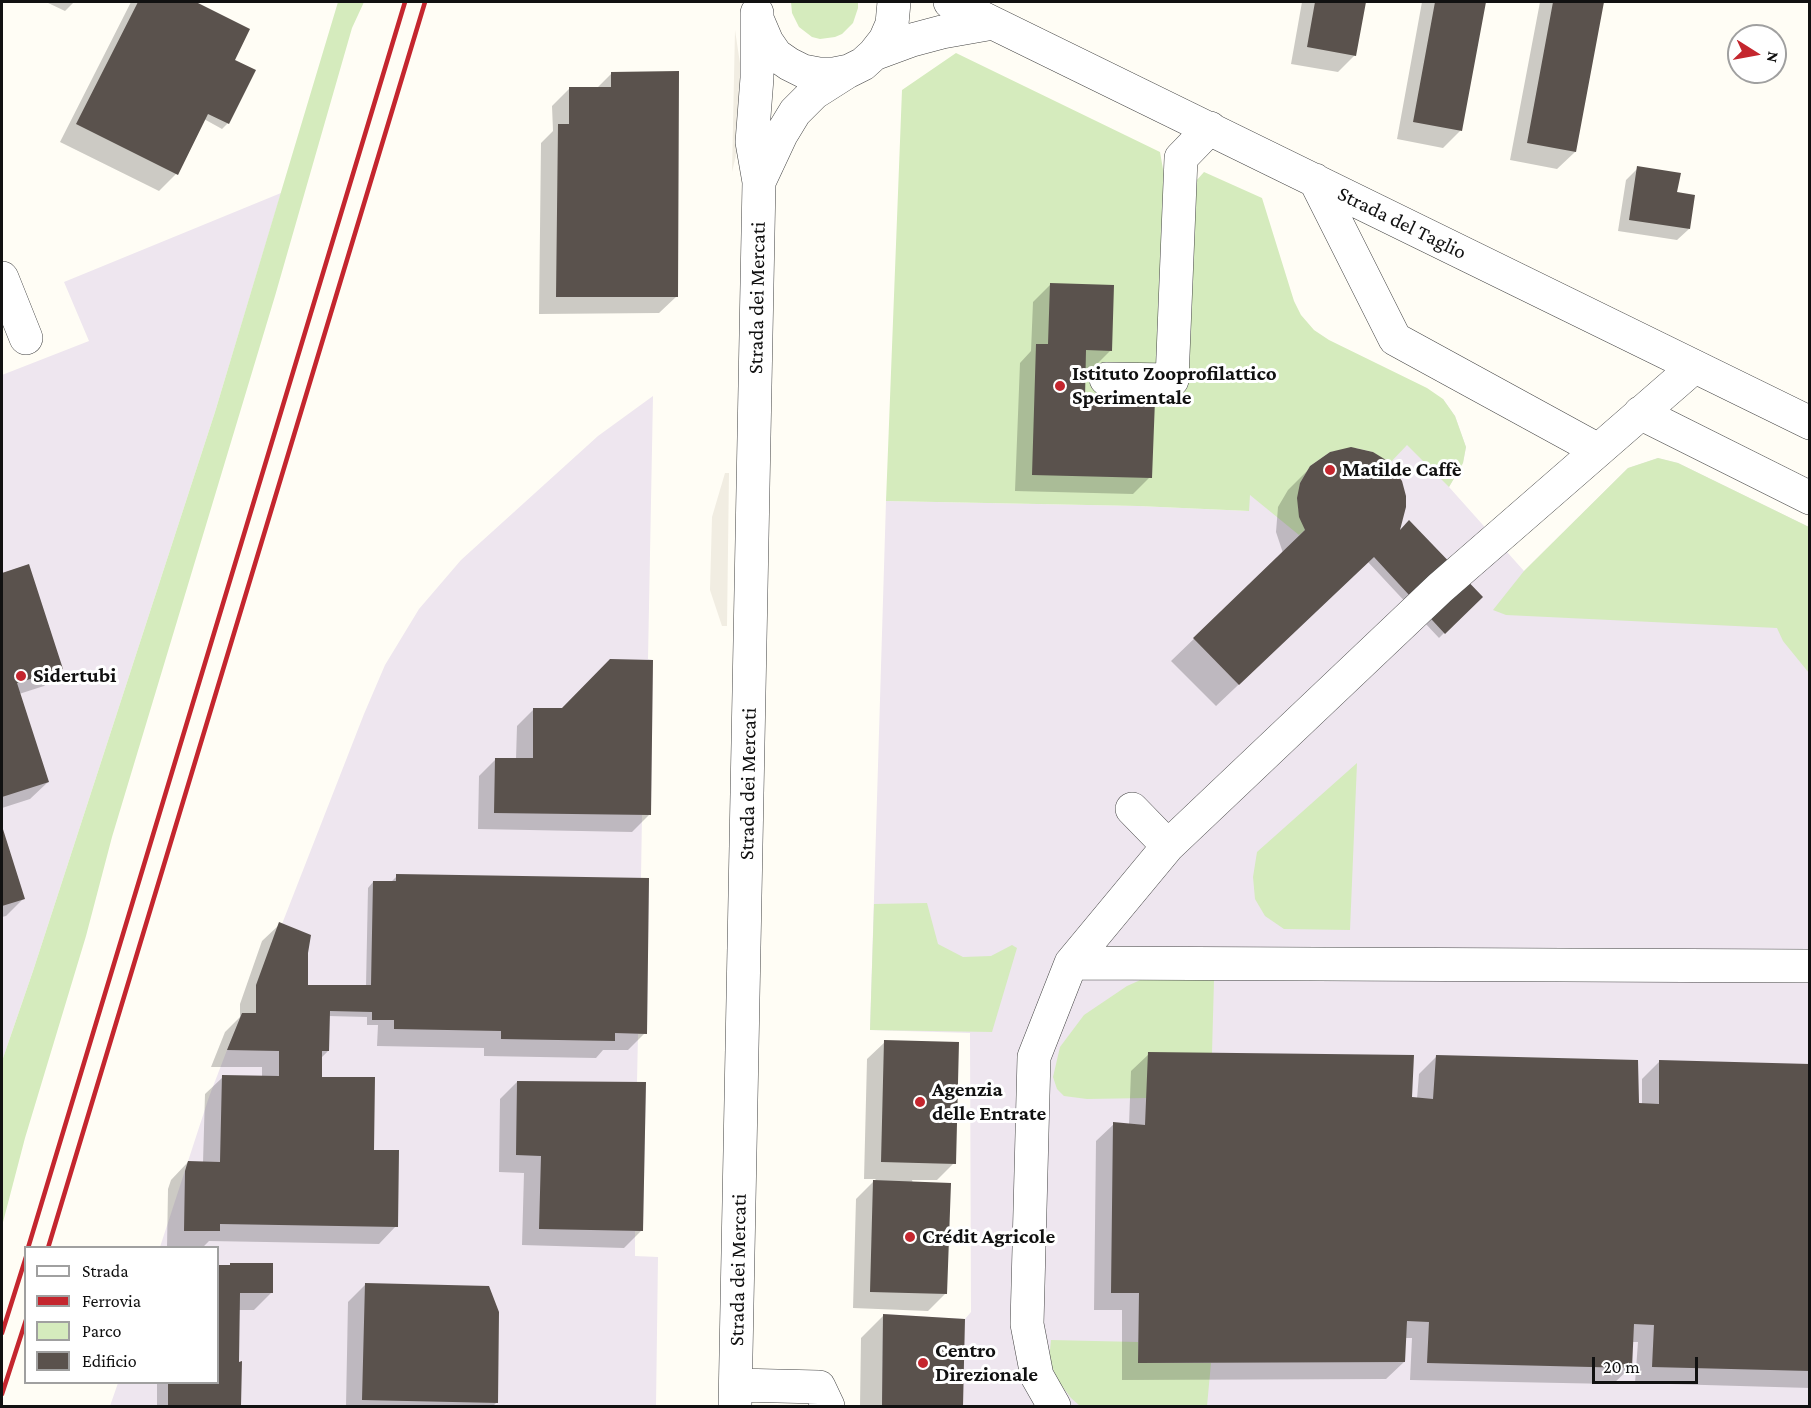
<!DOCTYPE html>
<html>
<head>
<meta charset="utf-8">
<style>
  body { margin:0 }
  #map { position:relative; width:1811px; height:1408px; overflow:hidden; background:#fffdf5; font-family:"Crimson Pro",serif }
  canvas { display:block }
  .frame { position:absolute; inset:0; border:3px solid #111; pointer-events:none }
  .legend { position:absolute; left:24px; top:1246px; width:195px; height:138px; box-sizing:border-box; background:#fff; border:2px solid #a0a0a0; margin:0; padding:8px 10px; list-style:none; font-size:18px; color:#111 }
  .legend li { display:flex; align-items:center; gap:12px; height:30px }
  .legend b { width:30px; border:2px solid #a0a0a0 }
  .north { position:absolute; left:1727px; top:24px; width:60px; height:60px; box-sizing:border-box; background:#fff; border:2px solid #a0a0a0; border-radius:50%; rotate:101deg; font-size:16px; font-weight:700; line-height:24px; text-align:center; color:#111 }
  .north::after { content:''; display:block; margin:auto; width:21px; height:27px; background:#c4262e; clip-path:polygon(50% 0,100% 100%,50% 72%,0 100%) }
  .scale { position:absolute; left:1592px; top:1357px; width:106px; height:27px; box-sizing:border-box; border:3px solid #111; border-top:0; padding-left:8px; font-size:18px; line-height:21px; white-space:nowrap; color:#111; -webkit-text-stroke:4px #fff; paint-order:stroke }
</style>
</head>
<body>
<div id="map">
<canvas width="1811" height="1408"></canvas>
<div class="frame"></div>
<ul class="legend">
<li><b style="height:8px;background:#fff"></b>Strada</li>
<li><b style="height:8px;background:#c4262e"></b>Ferrovia</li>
<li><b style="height:16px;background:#d5ebbd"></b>Parco</li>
<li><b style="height:16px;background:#5a524d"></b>Edificio</li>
</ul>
<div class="north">N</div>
<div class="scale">20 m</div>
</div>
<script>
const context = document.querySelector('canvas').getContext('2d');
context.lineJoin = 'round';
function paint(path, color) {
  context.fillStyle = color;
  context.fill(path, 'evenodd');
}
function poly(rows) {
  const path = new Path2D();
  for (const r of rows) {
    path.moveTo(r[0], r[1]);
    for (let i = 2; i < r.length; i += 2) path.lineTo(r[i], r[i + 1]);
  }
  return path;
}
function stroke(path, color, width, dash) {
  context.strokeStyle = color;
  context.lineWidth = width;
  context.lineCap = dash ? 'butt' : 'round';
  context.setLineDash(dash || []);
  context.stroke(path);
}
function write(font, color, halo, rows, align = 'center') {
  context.font = font + ' "Crimson Pro",serif';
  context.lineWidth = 6;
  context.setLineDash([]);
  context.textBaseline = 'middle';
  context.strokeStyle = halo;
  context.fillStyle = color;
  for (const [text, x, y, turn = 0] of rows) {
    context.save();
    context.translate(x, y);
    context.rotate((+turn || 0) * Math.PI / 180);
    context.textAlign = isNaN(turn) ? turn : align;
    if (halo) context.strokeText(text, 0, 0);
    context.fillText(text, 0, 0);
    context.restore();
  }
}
paint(poly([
  [281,193,215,412,33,971,2,1061,2,375,89,341,64,282],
  [653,396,648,659,653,660,651,815,642,815,641,878,649,878,647,1034,638,1034,637,1082,646,1082,643,1231,635,1231,635,1256,658,1257,656,1406,110,1406,118,1383,218,1382,218,1248,160,1247,209,1097,227,1050,242,1013,256,1013,282,924,364,714,385,665,419,609,461,560,598,436],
  [1443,399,1455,416,1466,447,1463,463,1449,487,1524,571,1628,468,1658,458,1678,463,1809,527,1809,1406,882,1406,883,1314,965,1319,971,1312,970,1033,870,1030,886,501,1138,506,1249,511,1249,494,1305,530,1389,464]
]), '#eee6ef');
paint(poly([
  [338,2,364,2,352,28,275,296,112,837,86,936,25,1138,2,1226,2,1061,33,971,215,412],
  [791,2,858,2,858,8,853,23,842,34,835,37,820,39,812,37,799,27,792,13],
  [956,53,1160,152,1164,175,1196,181,1204,172,1262,198,1294,301,1301,315,1314,330,1329,340,1427,388,1443,399,1455,416,1466,447,1463,463,1449,487,1407,445,1389,464,1373,452,1356,448,1330,452,1310,466,1300,483,1298,508,1305,530,1299,535,1250,495,1249,511,1138,506,886,501,902,90],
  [1658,458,1678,463,1809,527,1809,673,1783,641,1777,628,1506,615,1493,610,1524,571,1628,468],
  [1357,763,1350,930,1284,929,1265,916,1255,899,1253,877,1257,852],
  [927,903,938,944,963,957,991,956,1012,945,1017,948,992,1032,870,1030,874,904],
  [1156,973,1199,974,1214,980,1212,1053,1147,1098,1087,1099,1064,1096,1057,1089,1053,1077,1060,1047,1084,1015,1127,986],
  [1051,1340,1138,1342,1139,1363,1211,1363,1207,1406,1080,1406,1071,1398,1058,1381,1049,1360]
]), '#d5ebbd');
paint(poly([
  [735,30,741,70,740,139,732,172],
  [725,473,729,473,727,626,722,626,710,590,712,517]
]), '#f1ede2');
paint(poly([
  [46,2,74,2,65,11],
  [131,2,192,2,248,30,233,61,228,123,222,129,204,119,176,174,159,191,60,142],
  [1302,2,1365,2,1355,55,1338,72,1291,64],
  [1422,2,1484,2,1460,131,1443,148,1397,139],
  [1540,2,1603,2,1575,152,1557,169,1510,160],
  [612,73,677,296,659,313,539,314,541,143,553,131,552,106,570,88,597,88],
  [1638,168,1689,229,1677,240,1618,231,1626,180],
  [1051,284,1110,351,1093,368,1084,368,1083,400,1150,477,1133,494,1015,491,1020,363,1031,351,1033,302],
  [1311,467,1393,536,1480,597,1439,638,1368,562,1216,706,1171,661,1283,553,1276,532,1278,507,1288,490],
  [28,566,62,669,44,686,19,694,48,782,30,799,2,808,2,574],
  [534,709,649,815,632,832,478,829,479,776,496,759,516,759,517,726],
  [2,830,24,898,6,916,2,917],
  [397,876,645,1033,628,1050,603,1050,596,1058,484,1056,484,1048,377,1046,378,1025,367,1025,367,1017,328,1016,328,1051,321,1058,321,1078,372,1152,396,1226,379,1244,209,1241,202,1248,167,1248,168,1189,171,1180,188,1162,203,1163,205,1094,223,1077,262,1077,262,1067,211,1067,225,1032,240,1017,240,1004,262,941,280,924,306,986,366,986,368,888,373,882,390,883],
  [885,1042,954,1163,937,1180,912,1180,946,1293,928,1311,853,1308,856,1199,876,1179,864,1179,867,1059],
  [1149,1054,1417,1099,1419,1074,1436,1057,1642,1105,1642,1079,1660,1061,1810,1065,1810,1388,1635,1383,1638,1342,1632,1342,1631,1367,1613,1384,1410,1380,1412,1338,1405,1338,1404,1362,1386,1379,1122,1380,1122,1310,1094,1310,1096,1141,1114,1124,1129,1125,1131,1071],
  [517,1082,642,1230,624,1248,522,1245,524,1173,499,1172,500,1099],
  [218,1265,272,1265,271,1293,254,1310,239,1310,238,1363,241,1363,240,1406,157,1406,157,1382,218,1382],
  [365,1285,496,1403,493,1406,346,1406,348,1302],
  [884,1315,963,1320,962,1406,860,1406,861,1338]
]), '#0003');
paint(poly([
  [138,2,196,2,250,29,235,60,256,70,229,124,208,114,178,175,76,124],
  [1315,2,1366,2,1356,56,1307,47],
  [1435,2,1486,2,1462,131,1413,122],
  [1553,2,1604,2,1576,152,1527,143],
  [679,71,678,297,556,297,558,124,569,124,569,87,611,87,611,72],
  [1637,166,1681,173,1677,192,1695,195,1690,229,1629,220],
  [1050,283,1114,285,1112,351,1086,350,1085,398,1155,400,1152,478,1032,475,1036,344,1048,344],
  [1351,447,1373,452,1386,460,1392,467,1402,481,1406,496,1406,507,1400,530,1409,520,1483,597,1445,634,1374,557,1239,685,1193,638,1305,530,1299,517,1297,498,1300,483,1310,466,1330,452],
  [29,564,63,669,17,683,49,782,2,797,2,573],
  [610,659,653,660,651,815,494,813,495,758,533,758,533,708,562,708],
  [2,826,25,899,2,906],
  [396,874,649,878,647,1034,615,1033,615,1041,501,1039,501,1031,394,1029,394,1020,372,1020,372,1012,330,1011,329,1051,322,1051,322,1077,375,1077,374,1150,399,1150,398,1227,220,1224,220,1231,184,1231,185,1171,188,1161,220,1162,222,1075,279,1076,279,1051,227,1050,242,1013,256,1013,256,985,279,922,311,935,308,953,308,985,371,985,373,881,396,881],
  [884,1040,959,1042,956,1164,881,1162],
  [1148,1052,1414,1055,1412,1097,1433,1099,1436,1055,1638,1060,1639,1103,1659,1104,1659,1060,1810,1064,1810,1371,1652,1367,1654,1325,1634,1324,1632,1368,1427,1363,1429,1322,1407,1321,1405,1362,1138,1363,1139,1293,1111,1293,1113,1122,1145,1125],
  [517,1081,646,1082,643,1231,539,1229,541,1156,516,1155],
  [873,1180,951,1183,947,1294,870,1292],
  [230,1263,273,1263,273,1293,240,1293,239,1362,242,1361,241,1406,168,1406,168,1382,218,1382,218,1265,230,1265],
  [365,1283,489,1286,499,1312,498,1403,362,1400],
  [883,1314,965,1319,963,1406,882,1406]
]), '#5a524d');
const minor = poly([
  [950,2,1810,423],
  [758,21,767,42,776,55,789,64,803,71,819,74,834,74,849,71,863,64,874,54,885,40,892,24,894,2],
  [874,54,912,40,942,32,993,23],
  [1315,180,1395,339,1598,450],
  [759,182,781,135,795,112,814,93,847,72],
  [2,278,26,338],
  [1106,379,1172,380,1181,158,1210,128],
  [1640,413,1810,498],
  [1132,809,1168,846],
  [1071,963,1810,966],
  [736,1385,819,1387,828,1406],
  [735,1406,759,182,752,142,757,78,757,13],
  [1054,1406,1037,1376,1027,1324,1034,1057,1071,963,1168,846,1440,588,1694,367]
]);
stroke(minor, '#444', 34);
stroke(minor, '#fff', 33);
stroke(poly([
  [28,1248,405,2],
  [48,1248,425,2],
  [2,1333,26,1257],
  [2,1394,26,1320]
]), '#c4262e', 4.5);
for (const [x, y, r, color] of [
  [1060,386,6,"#c4262e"],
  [1330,470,6,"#c4262e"],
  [21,676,6,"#c4262e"],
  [920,1102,6,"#c4262e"],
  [910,1237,6,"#c4262e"],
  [923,1363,6,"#c4262e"]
]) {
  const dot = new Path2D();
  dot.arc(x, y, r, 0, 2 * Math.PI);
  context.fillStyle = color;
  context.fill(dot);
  stroke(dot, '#fff', 2);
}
write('21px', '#111', '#fff', [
  ["Strada del Taglio",1402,223,26],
  ["Strada dei Mercati",757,298,-89],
  ["Strada dei Mercati",748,784,-89],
  ["Strada dei Mercati",738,1270,-89]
]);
write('bold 21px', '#111', '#fff', [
  ["Istituto Zooprofilattico",1072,374],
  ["Sperimentale",1072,398],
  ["Matilde Caffè",1342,470],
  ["Sidertubi",33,676],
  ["Agenzia",932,1090],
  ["delle Entrate",932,1114],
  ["Crédit Agricole",922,1237],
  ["Centro",935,1351],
  ["Direzionale",935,1375]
], 'left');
</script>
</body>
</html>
